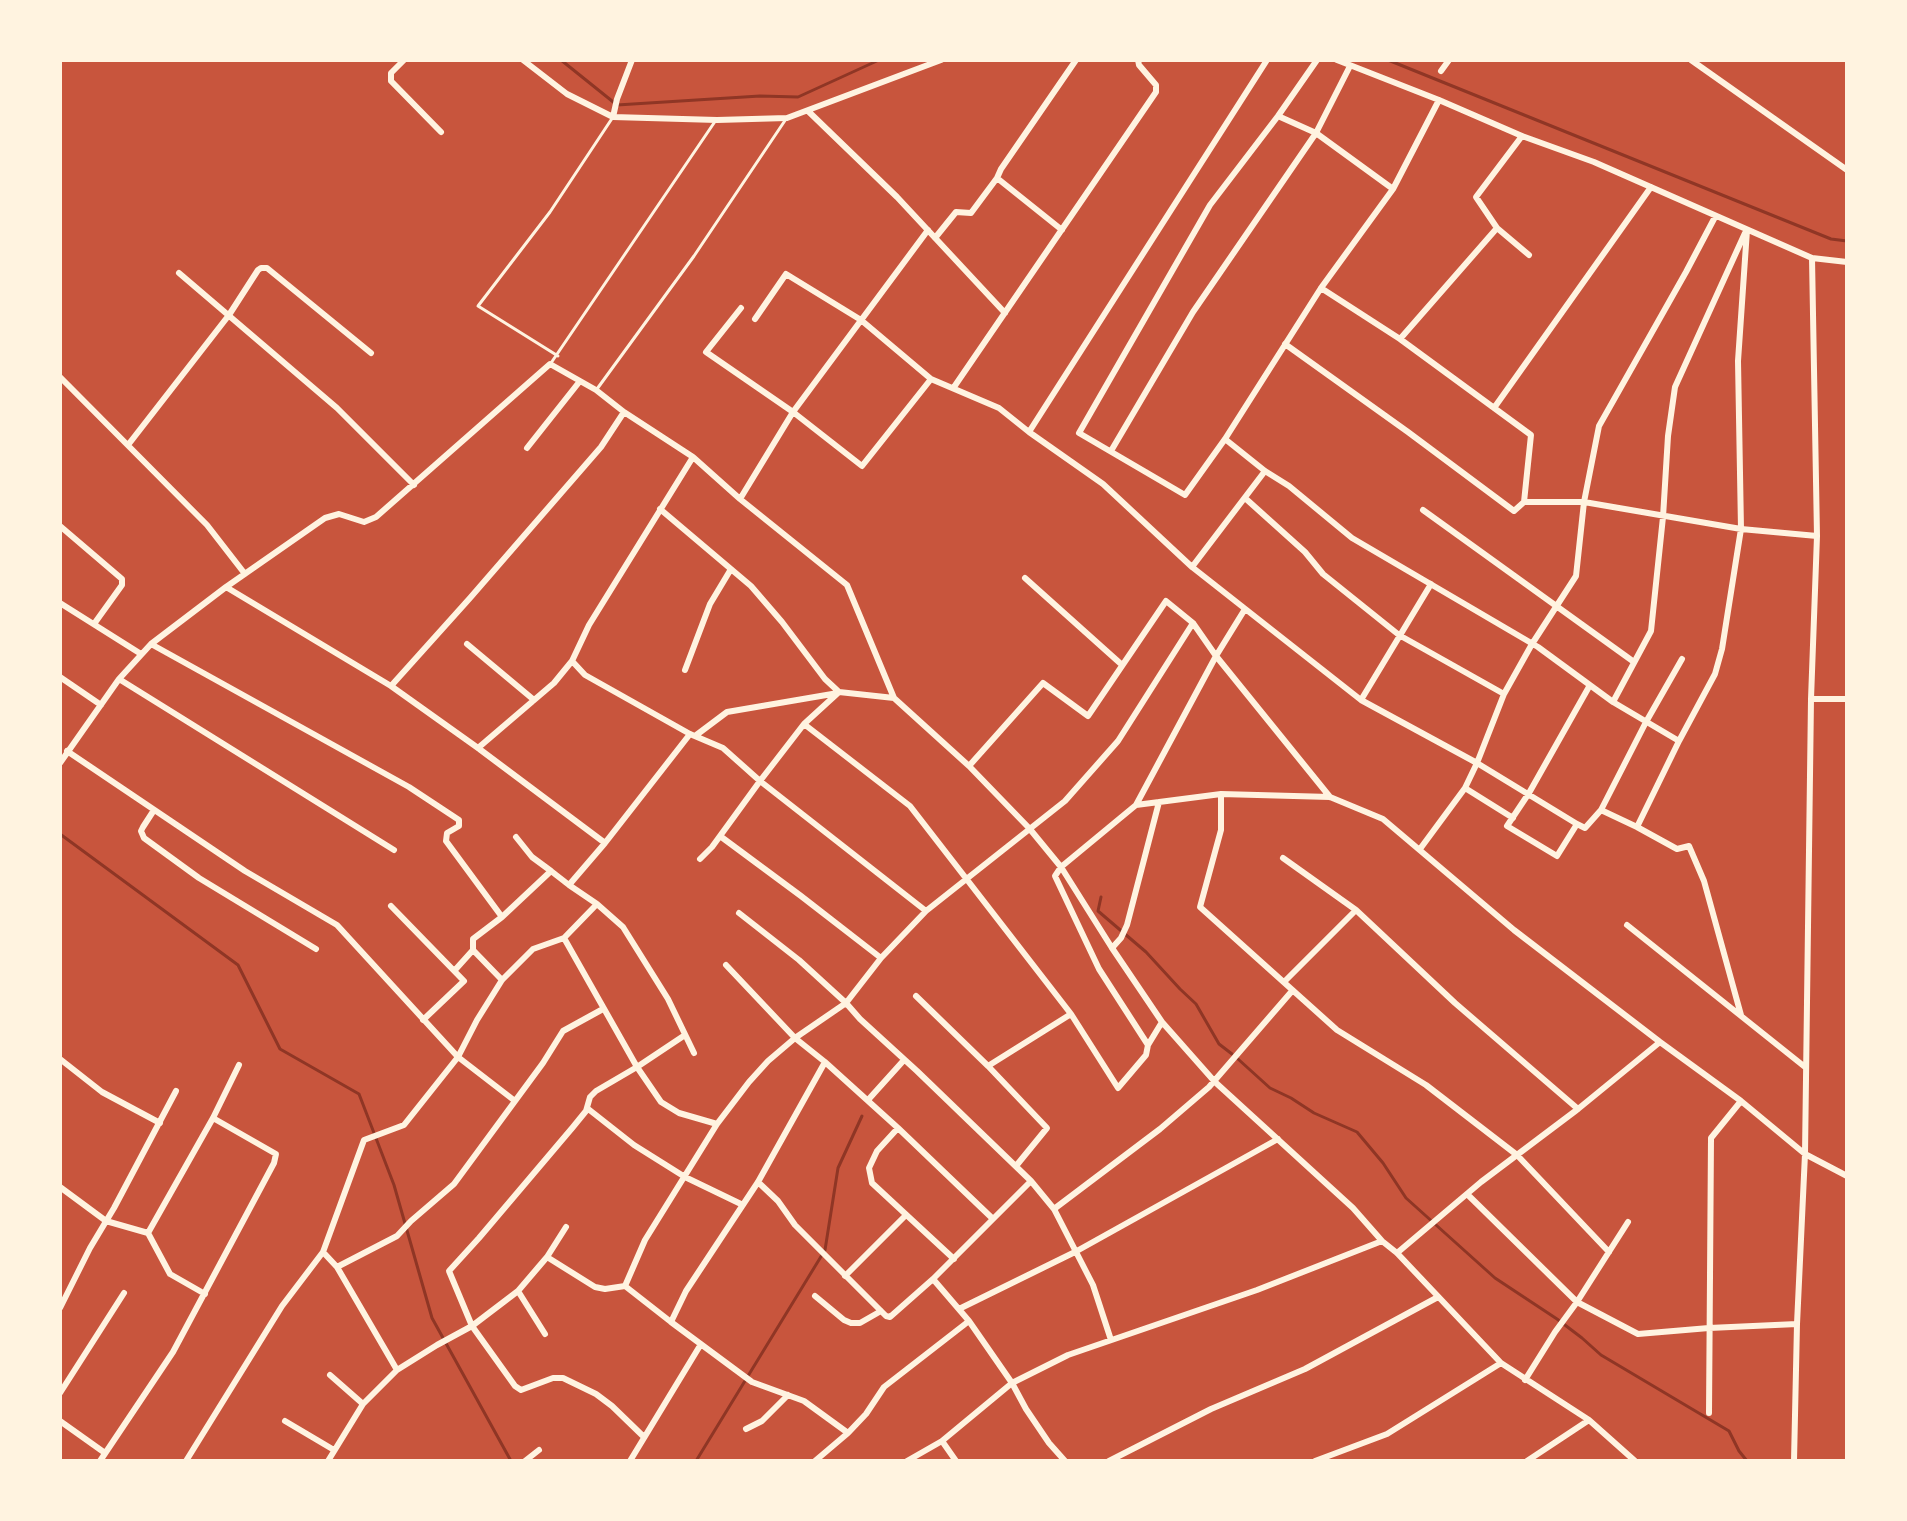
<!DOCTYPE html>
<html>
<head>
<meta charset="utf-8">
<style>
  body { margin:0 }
  #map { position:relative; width:1907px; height:1521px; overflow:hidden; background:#c8553d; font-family:"Work Sans",sans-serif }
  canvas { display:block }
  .frame { position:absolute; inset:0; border:62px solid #fff3e0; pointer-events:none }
</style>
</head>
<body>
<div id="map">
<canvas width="1907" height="1521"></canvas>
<div class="frame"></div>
</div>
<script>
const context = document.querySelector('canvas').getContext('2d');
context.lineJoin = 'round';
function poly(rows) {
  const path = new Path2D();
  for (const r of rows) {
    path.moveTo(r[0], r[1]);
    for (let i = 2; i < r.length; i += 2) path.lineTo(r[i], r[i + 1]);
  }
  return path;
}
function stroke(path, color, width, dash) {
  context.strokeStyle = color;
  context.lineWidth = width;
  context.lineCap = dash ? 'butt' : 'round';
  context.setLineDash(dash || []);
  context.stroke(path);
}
stroke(poly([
  [561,60,617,105,760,96,798,97,879,60],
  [1388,60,1831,239,1847,241],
  [60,834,238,965,280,1049,359,1094,394,1185,432,1318,511,1461],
  [1101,897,1098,911,1146,952,1180,989,1196,1004,1219,1044,1232,1054],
  [1238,1059,1270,1088,1291,1098,1314,1113,1357,1132,1383,1163,1406,1198,1495,1278,1557,1319,1582,1338,1601,1355,1729,1431,1739,1451,1747,1461],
  [696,1461,825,1250,838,1168,862,1116]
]), '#8f3625', 3);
stroke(poly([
  [558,356,478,306,550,212,613,117],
  [551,363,716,120],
  [597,389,694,256,786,119]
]), '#fff3e0', 3);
stroke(poly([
  [404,60,391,73,391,81,441,132],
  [523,60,567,94,613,117,717,120,787,118,941,60],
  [1317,60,1278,116,1210,205,1079,433,1185,495,1225,439,1321,288,1393,189,1439,100],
  [1337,60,1439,100,1522,136,1594,162,1812,258,1847,262],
  [1691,60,1847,170],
  [1441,71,1449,60],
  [808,111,897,197,1005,313],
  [1278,116,1316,133,1393,189],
  [613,117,617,99,632,60],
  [1522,136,1476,197,1497,228,1529,255],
  [1062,230,997,178,1001,169,1076,60],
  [935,238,956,212,971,213,997,178],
  [179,273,337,408,414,485],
  [1321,288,1400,339,1531,435,1524,502],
  [741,308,706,352,793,412,862,466,931,379,999,408,1029,432,1103,484,1192,567,1361,700,1477,763,1577,824],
  [755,319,786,274,861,320,931,379],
  [1400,339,1497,228],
  [1285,344,1408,432,1514,511,1524,502,1584,502,1741,529,1817,536],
  [60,377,207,525,245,574],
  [954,387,1156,92,1156,85,1139,65,1138,60],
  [1494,408,1651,187],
  [1029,432,1267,60],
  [1225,439,1265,471,1289,486,1352,538,1538,647,1613,702,1679,741],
  [128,445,229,315,258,270,261,268,267,268,371,353],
  [527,448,580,381],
  [1111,451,1193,312,1316,133,1350,66],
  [1245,498,1305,552,1323,574,1399,635,1504,694],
  [740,499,793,412,928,230],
  [660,509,751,586,782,622,825,679,839,692,894,698],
  [1423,510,1634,662],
  [60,526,122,579,122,585,94,624],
  [1192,567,1265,471],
  [1025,578,1121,664],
  [226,587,391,686,478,748,605,843],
  [60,603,141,654],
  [151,644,409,787,459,820,459,826,447,833,446,841,502,917,551,871,569,885],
  [467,644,534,700],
  [572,661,585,675,690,734,723,748,760,781,804,724,839,692],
  [685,670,710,604,731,569],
  [60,677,101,705],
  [119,679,394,850],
  [1590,685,1529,793,1507,826,1557,856,1577,824,1585,828,1601,810,1637,827,1677,849,1689,846,1704,881,1741,1015],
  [391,686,470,598,601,447,624,412],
  [1811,699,1847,699],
  [1361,700,1431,584],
  [1613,702,1651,631,1663,517,1668,436,1675,387,1745,233],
  [804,724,910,806,1071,1014,1118,1088,1146,1055,1148,1045,1162,1022],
  [695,736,727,712,838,693],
  [478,748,554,683,572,661,589,625,693,457],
  [67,751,245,871,337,925,458,1057,515,1101],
  [60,763,119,679,151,644,226,587,325,518,339,514,364,522,376,517,550,364,596,390,624,412,693,457,740,499,847,585,894,698,969,766,1029,828,1061,867,1112,948,1162,1022,1215,1082,1353,1208,1382,1241,1397,1253,1501,1363,1589,1420,1635,1461],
  [969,766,1043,683,1088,716,1166,601,1193,623,1216,656,1330,797],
  [1465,788,1513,818],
  [1221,794,1221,830,1200,907,1337,1030,1426,1085,1517,1155,1609,1252],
  [1136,805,1216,656,1245,609],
  [154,810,143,827,141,831,144,838,199,878,316,949],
  [1601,810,1646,722,1682,659],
  [1637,827,1679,741,1715,674,1722,649,1741,529,1738,361,1747,230],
  [720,836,801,896,881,958],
  [516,837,532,857,551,871],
  [1420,849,1465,788,1477,763,1504,694,1532,644,1576,576,1584,502,1599,426,1686,272,1715,217],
  [1283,858,1356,910,1455,1003,1578,1109],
  [700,859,712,847,760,781,926,911],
  [597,904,623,927,668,999,694,1053],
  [391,906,464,981,423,1020],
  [739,913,799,960,846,1003,860,1019,917,1071,1031,1181,1054,1209,1093,1285,1111,1340],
  [1627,925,1805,1067],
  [564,938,637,1067,661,1102,679,1113,717,1124,749,1082,768,1061,795,1038,726,965],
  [1112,948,1121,938,1127,925,1159,802],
  [473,950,502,980],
  [455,970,473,950,473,939,502,917],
  [1284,982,1356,910],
  [916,996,988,1066],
  [1148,1045,1099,969,1055,876,1061,867,1136,805,1221,794,1330,797,1383,819,1514,930,1660,1042,1741,1101,1805,1154,1847,1176],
  [60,1059,102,1092,160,1123],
  [825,1062,898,1128,993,1219],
  [868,1100,904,1060],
  [587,1108,634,1145,685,1177,743,1205],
  [898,1128,877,1151,869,1168,872,1183,954,1259],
  [1016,1166,1047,1128,988,1066,1071,1014],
  [758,1182,778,1201,795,1225,886,1316,890,1317,933,1279,1031,1181],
  [60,1187,106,1221,148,1233,213,1118,239,1065],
  [1467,1194,1577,1302,1638,1334,1709,1328,1797,1324],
  [1054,1209,1160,1129,1209,1087,1292,991],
  [148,1233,170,1274,205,1294],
  [323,1252,337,1267,397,1370],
  [1397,1253,1481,1182,1578,1109,1660,1042],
  [547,1257,566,1227],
  [337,1267,397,1236,411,1221,454,1184,543,1063,563,1031,603,1009],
  [845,1276,906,1215],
  [933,1279,969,1321,1012,1383,1026,1409,1049,1443,1065,1461],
  [625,1286,645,1240,717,1124],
  [518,1291,545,1334],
  [815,1296,844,1320,851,1323,860,1323,881,1311],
  [60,1308,90,1248,114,1208,176,1091],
  [959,1309,1075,1252,1278,1139],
  [671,1322,752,1382,804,1401,848,1433],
  [330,1375,363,1404],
  [1525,1380,1555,1332,1577,1302,1628,1222],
  [60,1393,124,1293],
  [1709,1413,1711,1138,1741,1101],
  [60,1421,105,1453],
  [285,1421,334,1450],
  [746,1429,762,1421,788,1395],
  [644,1437,612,1406,596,1394,563,1378,553,1378,521,1390,515,1386,472,1326,449,1271,479,1238,573,1127,586,1111,590,1097,596,1091,637,1067,685,1035],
  [942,1441,956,1461],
  [100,1461,173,1352,274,1163,276,1154,213,1118],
  [186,1461,282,1306,323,1252,364,1140,404,1125,458,1057,477,1020,502,980,533,949,564,938,597,904,569,885,605,843,690,734],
  [328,1461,363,1404,397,1370,437,1345,472,1326,518,1291,547,1257,595,1287,605,1289,625,1286,671,1322,686,1291,758,1182,825,1062,795,1038,846,1003,881,958,926,911,1065,801,1118,741,1193,623],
  [525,1461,539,1450],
  [630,1461,701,1344],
  [815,1461,848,1433,866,1414,884,1387,969,1321],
  [907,1461,942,1441,1012,1383,1068,1355,1257,1290,1382,1241],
  [1109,1461,1211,1409,1305,1369,1438,1297],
  [1315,1461,1387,1434,1501,1363],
  [1527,1461,1589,1420],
  [1794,1461,1797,1324,1805,1154,1811,699,1817,536,1812,258]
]), '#fff3e0', 6);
</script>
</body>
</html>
